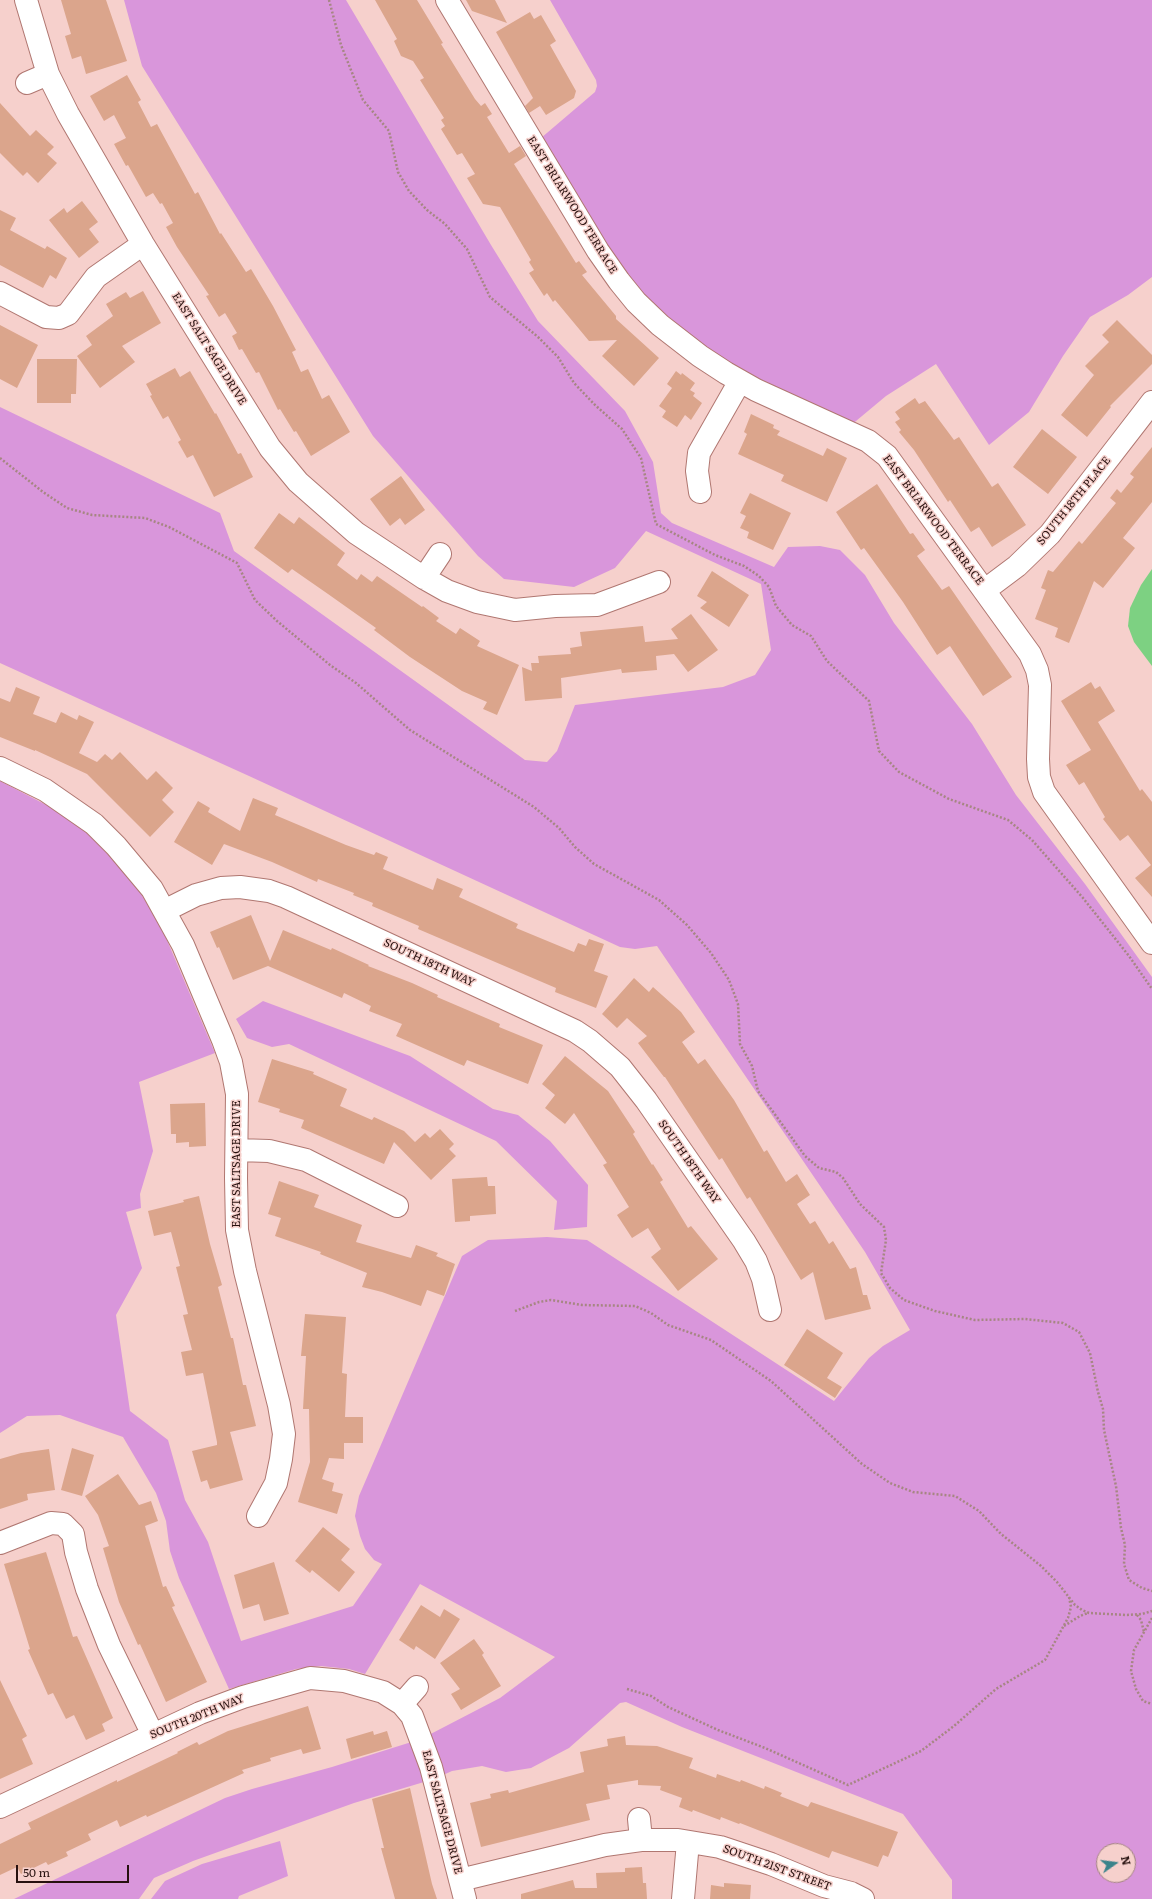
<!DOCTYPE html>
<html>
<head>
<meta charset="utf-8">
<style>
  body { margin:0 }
  #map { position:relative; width:1152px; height:1899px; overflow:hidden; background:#f6d0cc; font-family:Literata,serif }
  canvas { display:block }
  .north { position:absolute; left:1096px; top:1843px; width:40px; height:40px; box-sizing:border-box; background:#f6d0cc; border:1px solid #a38480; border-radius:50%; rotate:76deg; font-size:11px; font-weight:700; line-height:16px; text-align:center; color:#27110f }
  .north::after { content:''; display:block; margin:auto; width:14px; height:18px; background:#3b838b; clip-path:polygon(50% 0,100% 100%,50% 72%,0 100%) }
  .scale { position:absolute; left:16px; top:1865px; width:113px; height:18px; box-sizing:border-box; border:2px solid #27110f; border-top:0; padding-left:5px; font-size:12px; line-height:14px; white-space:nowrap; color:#27110f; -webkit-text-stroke:3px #f6d0cc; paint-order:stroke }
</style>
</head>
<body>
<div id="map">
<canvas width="1152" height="1899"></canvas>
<div class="north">N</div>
<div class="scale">50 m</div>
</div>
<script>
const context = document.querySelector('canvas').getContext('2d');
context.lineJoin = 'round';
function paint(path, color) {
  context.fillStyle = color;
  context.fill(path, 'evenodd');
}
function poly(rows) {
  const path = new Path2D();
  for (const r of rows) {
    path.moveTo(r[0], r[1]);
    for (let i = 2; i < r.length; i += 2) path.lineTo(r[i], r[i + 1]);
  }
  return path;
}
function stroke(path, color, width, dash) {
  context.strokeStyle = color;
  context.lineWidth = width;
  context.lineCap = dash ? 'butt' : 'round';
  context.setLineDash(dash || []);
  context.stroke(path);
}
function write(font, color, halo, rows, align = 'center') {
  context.font = font + ' Literata,serif';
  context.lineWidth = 3;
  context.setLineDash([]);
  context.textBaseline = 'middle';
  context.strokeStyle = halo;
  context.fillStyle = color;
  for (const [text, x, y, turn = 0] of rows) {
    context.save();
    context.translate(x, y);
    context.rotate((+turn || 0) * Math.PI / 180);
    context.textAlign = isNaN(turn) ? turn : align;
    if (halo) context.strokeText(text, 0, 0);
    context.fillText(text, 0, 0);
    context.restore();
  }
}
paint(poly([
  [124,0,346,0,491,245,538,321,625,411,653,462,661,513,672,523,774,567,788,547,820,546,840,550,865,575,894,623,972,724,1016,795,1085,884,1152,977,1152,1899,952,1899,952,1880,903,1814,682,1727,626,1702,620,1703,569,1748,531,1768,506,1772,482,1766,452,1771,434,1779,354,1803,193,1861,154,1878,139,1899,14,1899,225,1798,252,1789,332,1767,421,1739,500,1698,555,1657,420,1584,365,1674,349,1669,321,1666,296,1669,229,1689,179,1578,170,1551,166,1521,156,1493,123,1437,60,1415,27,1416,0,1433,0,781,56,810,86,832,110,856,138,889,161,926,215,1053,139,1082,153,1151,140,1194,141,1208,126,1212,142,1268,116,1315,130,1411,168,1440,185,1500,208,1542,241,1641,353,1606,382,1564,374,1560,365,1549,360,1536,355,1516,359,1496,462,1256,488,1240,547,1237,587,1240,834,1401,869,1358,883,1346,910,1330,865,1252,657,946,635,949,620,947,249,776,0,663,0,407,220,513,234,551,525,760,547,762,557,751,575,705,723,687,755,675,771,650,761,584,646,531,615,568,574,587,504,579,478,556,373,436,142,66],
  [1104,1851,1128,1851,1128,1875,1104,1875],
  [550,0,1152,0,1152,277,1128,295,1090,317,1063,356,1029,412,989,445,936,364,886,396,844,431,660,325,534,144,595,92,597,86,596,80],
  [263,1001,410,1056,493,1109,518,1115,550,1141,588,1185,587,1227,554,1230,557,1201,496,1141,289,1044,272,1047,247,1038,236,1019],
  [280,1841,288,1876,239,1896,238,1899,151,1899,165,1881,202,1864]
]), '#d996db');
paint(poly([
  [1152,569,1152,666,1134,642,1128,626,1130,608,1141,585]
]), '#7dd182');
paint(poly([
  [61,0,106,0,127,61,86,74,81,56,72,59,65,36,71,34],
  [375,0,417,0,443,43,441,44,475,99,481,106,485,103,492,114,487,117,509,153,520,146,526,156,514,164,576,263,579,261,587,272,582,275,616,316,616,319,659,358,634,386,602,356,617,340,589,341,555,300,553,302,547,293,544,296,529,273,534,270,529,262,531,260,500,207,483,204,467,178,475,174,462,153,457,155,441,129,445,126,441,120,444,118,420,80,424,78,413,61,401,56,394,41,397,39],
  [466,0,495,0,507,23,472,11],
  [530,12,534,19,541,15,556,41,550,45,576,91,574,98,546,115,540,106,529,113,525,106,533,98,496,32],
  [127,75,141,100,138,102,151,127,157,124,195,194,198,192,220,234,221,233,246,272,251,269,273,306,296,350,292,352,301,372,308,369,322,399,329,395,350,432,311,456,296,431,294,432,280,409,278,410,259,372,256,373,242,349,239,350,232,336,237,333,225,313,219,317,206,296,209,295,177,247,166,227,173,223,162,203,160,204,153,193,146,197,128,165,126,166,114,144,126,138,114,115,104,121,90,96],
  [0,103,30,136,36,130,54,147,47,154,57,163,38,183,27,172,23,176,0,153],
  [82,201,98,222,89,229,99,242,79,258,49,220,64,208,67,213],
  [0,210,16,218,10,230,45,249,47,246,67,258,56,279,50,275,43,288,0,265],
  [143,291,161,323,122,346,135,362,100,388,77,356,92,345,86,336,113,316,106,304,126,292,130,298],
  [1117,320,1152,355,1152,364,1110,406,1111,407,1087,437,1061,415,1094,375,1085,366,1109,342,1102,335],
  [0,325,38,345,17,388,0,379],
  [37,359,77,359,76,394,71,394,71,403,37,403],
  [175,368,180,377,190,371,215,414,216,413,238,454,241,453,253,477,214,497,193,455,187,458,178,442,181,440,168,416,163,419,150,396,152,395,146,384],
  [676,371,681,375,682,373,695,383,690,390,695,393,693,396,702,403,691,420,685,415,677,427,662,417,666,411,659,406,672,388,667,384],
  [915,398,919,404,925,401,954,440,959,437,992,487,998,483,1026,525,992,547,979,527,971,532,950,500,948,502,914,450,899,432,901,430,895,422,900,419,895,412],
  [751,414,774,425,773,428,780,431,777,435,823,456,827,448,847,458,827,502,781,481,784,475,738,454,747,434,744,432],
  [1042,429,1077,457,1048,494,1013,467],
  [1152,447,1152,502,1123,538,1135,548,1103,588,1094,581,1069,643,1055,637,1058,628,1035,619,1046,590,1041,588,1048,570,1053,572,1079,541,1082,544,1116,503,1110,498,1117,489,1121,493,1134,477,1130,474],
  [401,476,425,510,405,525,400,518,390,526,370,499],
  [877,484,910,534,913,533,925,550,917,556,942,590,949,586,1012,677,983,696,950,646,937,655,903,602,864,548,861,550,836,512],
  [750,493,791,513,773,550,747,538,749,532,740,528,746,516,740,513],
  [279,513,294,524,299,517,345,553,337,565,357,580,361,574,372,582,377,576,422,607,423,606,439,618,436,621,456,634,460,628,480,641,477,646,519,665,497,715,483,709,487,702,462,691,410,657,374,630,376,628,328,594,292,569,288,573,254,548],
  [712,571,749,595,729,627,700,608,707,602,697,596],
  [691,614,718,650,688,672,674,654,656,656,657,670,622,673,621,669,561,678,562,698,525,701,522,667,532,671,531,663,539,663,538,656,571,654,570,648,582,646,580,632,643,626,645,642,678,639,671,629],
  [1091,682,1095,689,1100,686,1115,711,1098,722,1140,791,1142,789,1152,802,1152,897,1135,878,1151,865,1128,835,1120,841,1103,819,1105,817,1084,782,1079,785,1066,765,1091,750,1061,701],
  [16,687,40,697,33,714,56,723,61,712,77,720,79,715,94,722,79,753,97,762,105,754,112,760,120,752,147,780,156,771,173,788,162,800,174,812,150,837,87,774,35,750,35,751,0,737,0,698,10,702],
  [253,798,278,808,275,815,346,845,374,855,376,852,388,857,383,869,433,890,437,878,463,889,459,897,518,924,516,928,574,952,578,943,586,946,589,939,604,944,594,971,608,976,596,1008,555,992,556,988,418,929,419,926,372,906,373,903,353,895,354,893,318,879,317,882,272,862,224,844,212,865,174,842,198,801,210,808,208,812,240,831],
  [251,915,270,961,283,930,331,950,332,948,369,965,368,966,412,983,438,995,437,997,500,1024,499,1027,543,1045,528,1084,467,1060,464,1066,396,1036,402,1024,369,1011,371,1006,344,993,342,998,268,966,233,980,219,947,217,948,210,932],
  [634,978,649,992,653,987,681,1012,695,1032,682,1042,698,1064,705,1059,734,1100,764,1152,767,1150,786,1182,797,1174,810,1195,797,1204,810,1224,815,1221,829,1244,833,1241,850,1269,856,1267,863,1295,867,1295,871,1309,825,1320,813,1272,801,1280,750,1197,747,1199,722,1158,719,1160,665,1077,664,1077,638,1043,647,1036,627,1018,617,1028,602,1014],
  [565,1056,608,1091,635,1132,633,1134,652,1165,653,1164,663,1180,660,1182,688,1228,691,1226,718,1259,678,1291,651,1257,661,1249,648,1228,632,1238,617,1215,629,1207,603,1165,607,1163,574,1113,565,1124,545,1108,555,1095,542,1084],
  [272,1059,314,1072,313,1074,347,1089,340,1106,372,1120,374,1117,404,1131,415,1142,425,1133,430,1138,440,1129,454,1144,449,1149,456,1156,431,1180,394,1142,384,1164,301,1128,304,1120,279,1112,280,1109,258,1102],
  [205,1103,206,1146,189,1147,189,1142,176,1143,176,1134,171,1134,170,1104],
  [487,1177,488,1186,495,1186,496,1214,470,1216,470,1221,455,1222,452,1179],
  [279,1181,319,1195,314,1207,362,1225,356,1242,411,1258,416,1245,438,1253,436,1256,455,1264,444,1296,427,1290,421,1306,382,1292,362,1287,367,1273,320,1254,321,1252,275,1236,281,1218,268,1214],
  [199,1196,210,1244,222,1285,218,1287,231,1338,233,1338,243,1385,246,1385,256,1426,230,1432,243,1480,210,1489,207,1480,201,1482,192,1451,217,1445,217,1442,203,1373,186,1376,181,1352,192,1350,183,1315,188,1314,176,1267,180,1266,171,1232,154,1236,148,1211,184,1202,183,1200],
  [305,1314,346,1317,342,1373,347,1374,345,1417,363,1417,363,1443,344,1443,344,1459,329,1458,322,1479,334,1483,332,1491,343,1494,337,1514,298,1502,310,1462,309,1409,303,1409,306,1356,301,1356],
  [807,1329,843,1353,827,1378,842,1387,835,1398,784,1365],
  [72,1448,94,1455,82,1496,61,1490],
  [49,1449,55,1490,27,1494,28,1500,0,1509,0,1459,21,1453],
  [118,1474,139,1505,151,1501,158,1521,145,1526,163,1587,166,1586,175,1606,172,1607,207,1682,166,1702,140,1644,138,1645,119,1602,103,1548,109,1546,98,1515,85,1496],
  [323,1527,350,1549,341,1560,355,1572,339,1592,312,1570,310,1573,295,1561],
  [46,1552,73,1637,77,1636,113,1718,102,1724,105,1731,86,1740,74,1715,66,1719,53,1693,48,1695,28,1650,30,1649,4,1564],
  [274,1562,289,1614,264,1621,259,1604,243,1609,234,1575],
  [421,1605,440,1617,444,1609,460,1619,435,1659,416,1646,414,1650,399,1640],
  [474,1639,484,1653,482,1655,501,1686,461,1710,451,1694,460,1689,440,1663],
  [0,1680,27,1736,22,1739,33,1764,0,1779],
  [308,1706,321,1749,303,1754,301,1749,270,1758,271,1761,242,1770,244,1773,147,1817,146,1815,120,1827,117,1820,88,1834,91,1840,66,1852,68,1856,48,1865,46,1862,21,1874,17,1867,0,1875,0,1844,31,1829,28,1823,117,1780,117,1782,178,1753,177,1752,197,1742,199,1745,228,1731],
  [373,1731,374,1735,387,1731,392,1747,351,1759,346,1739],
  [625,1736,626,1745,657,1746,693,1758,689,1768,716,1778,717,1774,740,1782,741,1780,764,1789,765,1786,782,1793,780,1796,808,1807,811,1802,898,1832,888,1857,883,1855,878,1867,832,1851,829,1858,740,1823,739,1824,721,1817,720,1820,693,1810,692,1812,679,1807,682,1798,660,1790,661,1786,638,1785,638,1780,607,1785,610,1799,586,1804,590,1820,481,1847,470,1803,491,1798,490,1794,508,1790,509,1793,584,1772,580,1752,608,1746,607,1739],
  [410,1788,432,1884,437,1899,395,1899,381,1848,384,1848,372,1799],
  [642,1867,643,1883,646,1883,647,1899,521,1899,521,1894,573,1880,575,1888,597,1888,596,1873,625,1872,625,1868],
  [724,1883,751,1885,750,1899,710,1899,711,1885,724,1887]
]), '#dba58c');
const minor = poly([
  [26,0,48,74,68,114,143,244,270,448,298,482,356,533,424,578,447,591,477,602,515,610,555,606,597,605,659,582],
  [447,0,598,251,619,281,636,302,660,325,700,356,726,373,756,390,868,441,887,456,1030,654,1037,670,1040,685,1038,759,1039,777,1044,792,1152,943],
  [27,83,48,74],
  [0,293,46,317,59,318,68,314,96,277,143,244],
  [700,492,697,471,699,453,740,381],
  [424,578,440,554],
  [985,590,1017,566,1050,534,1152,402],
  [0,768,45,790,94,824,116,846,152,889,183,945,223,1040,231,1062,237,1094,236,1178,237,1230,245,1271,279,1405,284,1434,281,1459,276,1483,258,1516],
  [166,910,196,895,221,888,240,887,269,891,286,897,575,1031,590,1041,620,1067,646,1100,744,1241,756,1261,763,1279,770,1310],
  [237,1150,269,1151,306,1160,397,1206],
  [0,1543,51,1523,63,1524,73,1534,76,1552,87,1589,109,1645,153,1735],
  [402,1704,417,1687],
  [0,1807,200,1713,243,1697,310,1678,344,1681,383,1692,402,1704,412,1716,431,1767,465,1899],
  [639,1819,641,1840],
  [460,1880,605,1845,641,1840,678,1840,720,1847,771,1864,824,1886,851,1893,863,1899],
  [683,1899,688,1842]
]);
stroke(minor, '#b07771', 24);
stroke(poly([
  [329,0,341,45,363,100,389,131,398,172,409,191,427,210,445,224,467,249,490,297,538,337,558,357,574,383,595,405,622,429,641,458,656,524,715,555,744,566,759,576,769,587,776,606,792,625,811,636,827,661,869,701,879,751,899,772,949,799,1008,820,1032,840,1083,898,1129,956,1152,989],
  [0,458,43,492,67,508,92,515,145,518,169,527,237,563,255,600,277,621,330,665,356,683,410,730,534,807,559,828,575,847,594,864,659,900,687,925,711,953,729,980,738,1004,740,1044,752,1066,758,1091,805,1156,819,1168,836,1172,843,1178,860,1204,884,1227,886,1240,881,1273,890,1288,904,1300,935,1311,975,1320,1025,1319,1063,1323,1079,1332,1090,1353,1098,1392,1103,1409,1104,1430,1116,1486,1121,1528,1125,1545,1124,1564,1129,1580,1142,1588,1152,1591],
  [515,1311,539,1302,551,1300,582,1305,635,1306,651,1313,668,1325,711,1340,771,1381,862,1464,890,1483,913,1492,955,1496,979,1511,1001,1534,1041,1566,1057,1582,1075,1605,1082,1610,1089,1613,1127,1615,1142,1614,1152,1611],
  [1137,1615,1141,1620,1144,1632],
  [1152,1618,1134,1650,1131,1671,1136,1689,1143,1701,1152,1704],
  [1064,1626,1080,1616,1088,1613],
  [627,1689,651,1696,668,1707,718,1730,765,1748,848,1785,921,1751,954,1726,996,1689,1045,1660,1068,1618,1071,1607,1069,1597]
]), '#a68683', 2.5, [2, 2]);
stroke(minor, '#fff', 22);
write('11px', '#27110f', '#f6d0cc', [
  ["EAST BRIARWOOD TERRACE",572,205,58],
  ["EAST SALT SAGE DRIVE",209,349,58],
  ["SOUTH 18TH PLACE",1074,501,-51],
  ["EAST BRIARWOOD TERRACE",933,520,53],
  ["SOUTH 18TH WAY",429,963,25],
  ["SOUTH 18TH WAY",689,1162,55],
  ["EAST SALTSAGE DRIVE",237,1164,-90],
  ["SOUTH 20TH WAY",197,1717,-22],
  ["EAST SALTSAGE DRIVE",442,1812,75],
  ["SOUTH 21ST STREET",777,1868,20]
]);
</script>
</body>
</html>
